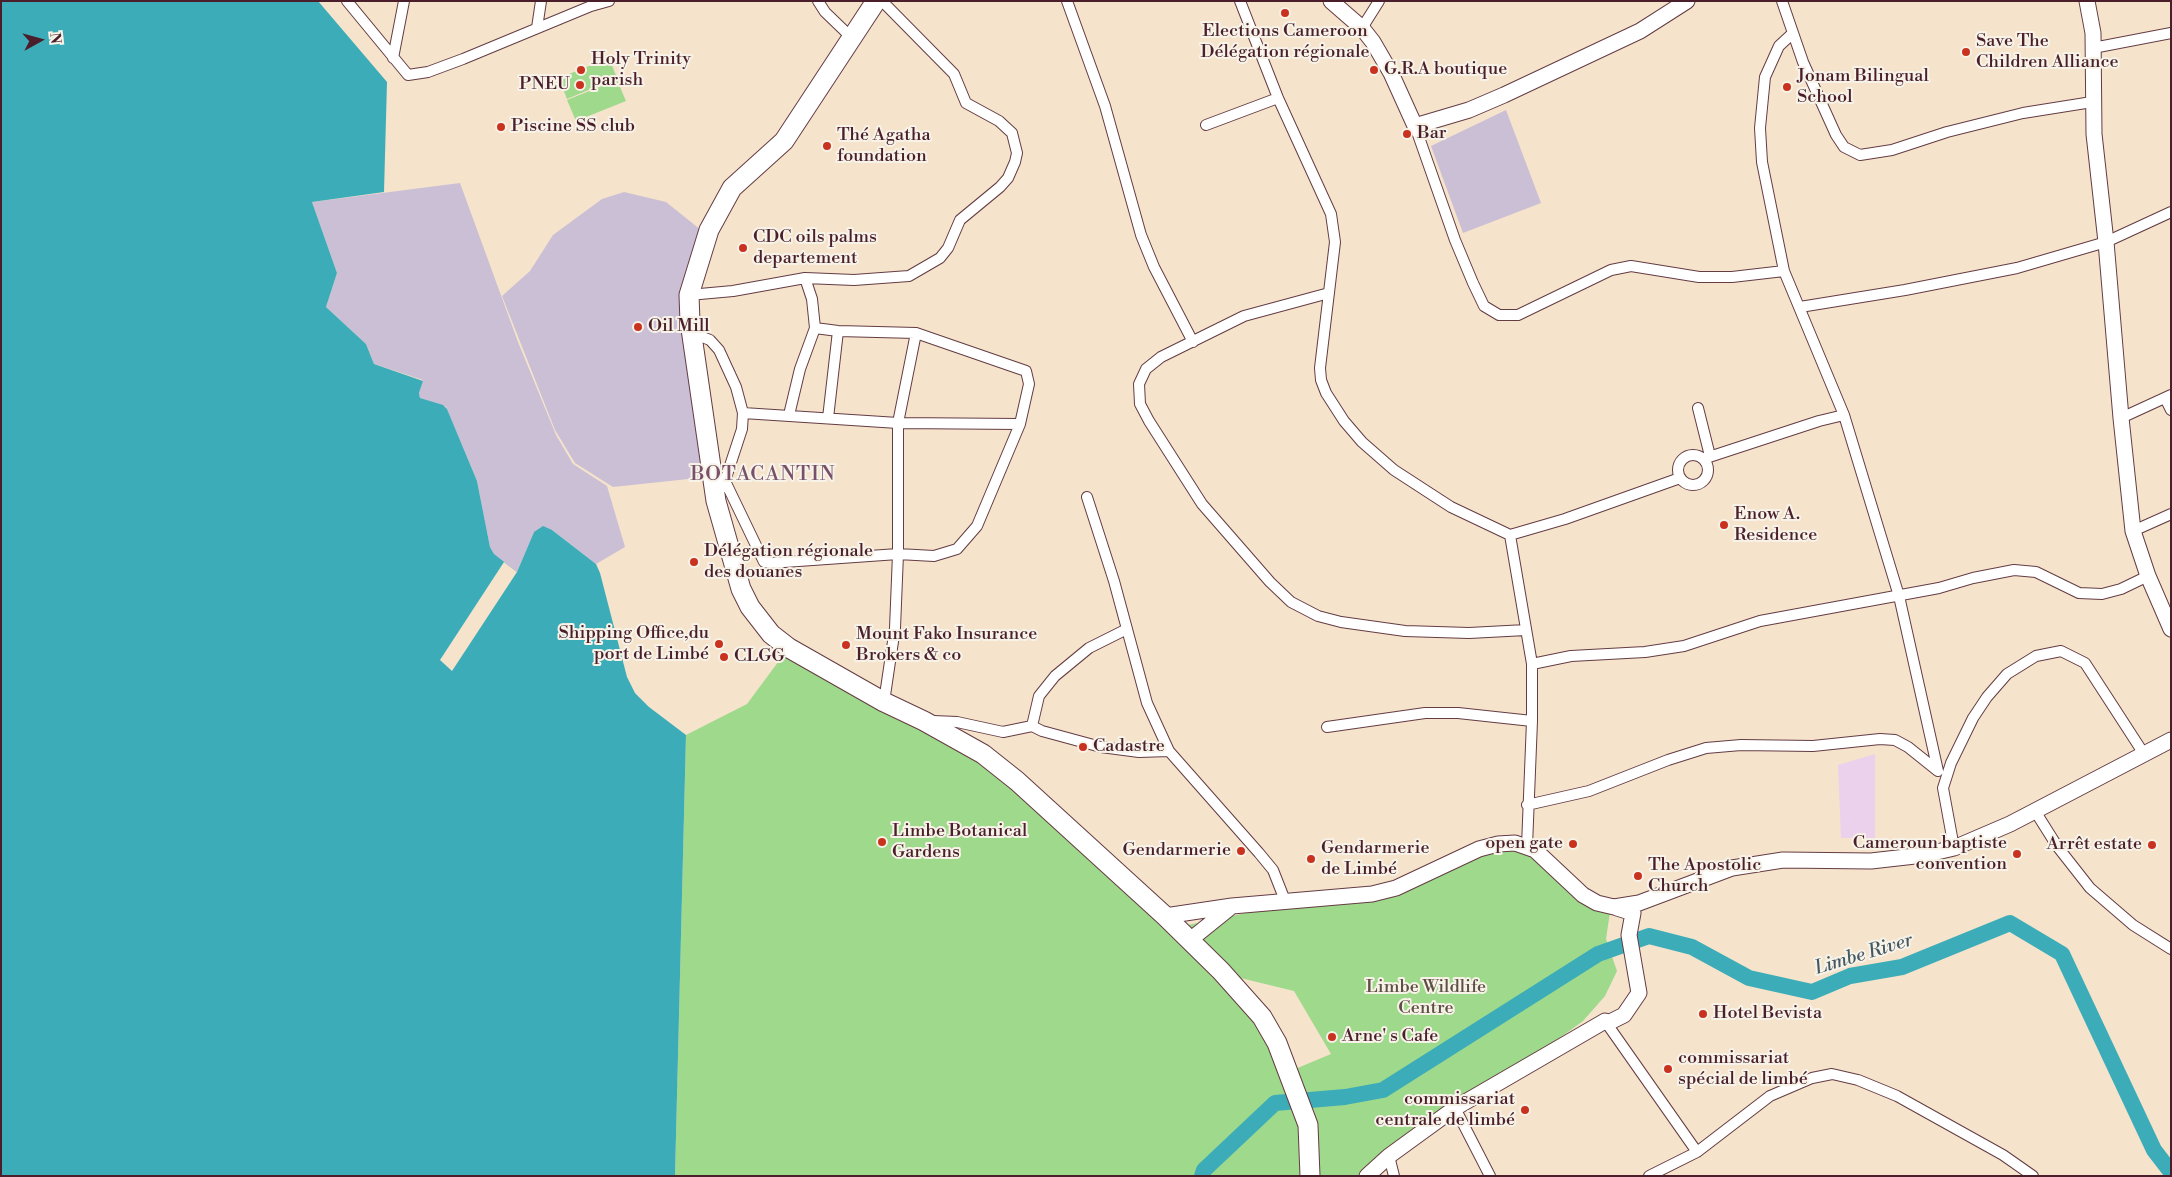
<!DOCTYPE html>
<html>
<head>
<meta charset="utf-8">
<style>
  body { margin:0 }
  #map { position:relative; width:2172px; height:1177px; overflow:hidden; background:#f5e3cc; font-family:"Libre Bodoni",serif }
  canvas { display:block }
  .frame { position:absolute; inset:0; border:2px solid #4a1f2b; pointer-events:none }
  .north { position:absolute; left:15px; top:15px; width:50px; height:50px; -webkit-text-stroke:4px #f7f3e8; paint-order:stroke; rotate:83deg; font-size:14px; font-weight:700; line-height:20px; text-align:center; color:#4a1f2b }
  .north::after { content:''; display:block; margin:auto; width:18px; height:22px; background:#4a1f2b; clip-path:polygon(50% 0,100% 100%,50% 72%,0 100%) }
</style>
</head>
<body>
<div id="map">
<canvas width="2172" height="1177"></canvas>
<div class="frame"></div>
<div class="north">N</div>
</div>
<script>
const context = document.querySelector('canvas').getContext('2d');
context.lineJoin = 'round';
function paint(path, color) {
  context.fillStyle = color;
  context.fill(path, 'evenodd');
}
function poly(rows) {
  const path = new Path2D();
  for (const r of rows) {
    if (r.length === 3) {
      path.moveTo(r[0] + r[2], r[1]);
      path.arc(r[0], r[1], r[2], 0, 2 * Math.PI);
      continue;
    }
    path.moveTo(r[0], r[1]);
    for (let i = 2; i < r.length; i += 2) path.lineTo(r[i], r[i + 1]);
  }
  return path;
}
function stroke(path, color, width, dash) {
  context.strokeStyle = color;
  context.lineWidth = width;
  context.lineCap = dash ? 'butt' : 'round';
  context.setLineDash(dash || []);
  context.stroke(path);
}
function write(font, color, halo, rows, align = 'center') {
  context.font = font + ' "Libre Bodoni",serif';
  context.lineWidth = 4;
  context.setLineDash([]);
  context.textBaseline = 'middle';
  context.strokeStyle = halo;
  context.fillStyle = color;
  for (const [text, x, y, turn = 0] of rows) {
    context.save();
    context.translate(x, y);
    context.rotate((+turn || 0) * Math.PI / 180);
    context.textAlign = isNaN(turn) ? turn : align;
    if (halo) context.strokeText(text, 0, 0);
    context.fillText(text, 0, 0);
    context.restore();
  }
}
paint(poly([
  [1875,754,1875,838,1841,838,1838,765]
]), '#ebd1eb');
paint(poly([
  [1506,110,1541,203,1463,233,1431,146],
  [460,183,518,342,556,435,573,464,607,486,625,547,596,564,552,530,534,532,517,572,452,671,494,554,490,547,477,481,446,407,420,398,419,393,423,380,374,364,366,344,326,307,337,273,312,202],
  [624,192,666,202,706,234,694,265,707,477,613,487,575,463,555,430,502,296,530,271,553,235,602,199]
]), '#cbbfd5');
paint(poly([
  [609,58,617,78,567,99,559,78],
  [617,80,626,101,576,121,567,100],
  [787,650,985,757,1178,927,1285,905,1382,896,1497,845,1514,844,1610,912,1606,939,1617,971,1605,996,1583,1021,1370,1176,675,1176,686,735,747,704],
  [1220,973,1294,991,1331,1054,1288,1072,1269,1029]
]), '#9fd98c');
paint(poly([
  [1,1,318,1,387,82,384,192,312,202,337,273,326,307,366,344,374,364,423,381,419,393,420,398,443,405,447,409,477,481,490,547,494,554,517,572,534,532,543,526,552,530,596,564,600,573,627,677,635,693,649,707,686,735,675,1176,1,1176]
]), '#3cadb8');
paint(poly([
  [504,562,517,572,452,671,440,660]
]), '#f5e3cc');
stroke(poly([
  [1202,1176,1204,1170,1275,1103,1345,1097,1383,1090,1598,954,1649,936,1692,947,1749,978,1812,992,1850,976,1902,967,2010,923,2062,954,2154,1150,2171,1172]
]), '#3cadb8', 16);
const street = poly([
  [347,1,408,75,428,72,463,59,591,6,609,1],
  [818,1,825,12,853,39],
  [1067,1,1105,106,1141,235,1154,267,1193,342],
  [1240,1,1278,98,1331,214,1335,242,1320,368,1321,380,1326,393,1344,421,1362,442,1394,470,1451,507,1510,535,1565,519,1680,478],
  [1782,1,1803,62,1836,135,1844,147,1860,155,1892,150,1947,132,2023,113,2092,102],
  [537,28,541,1],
  [1362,28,1379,1],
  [2093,48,2171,33],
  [393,58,404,1],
  [1206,125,1278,98],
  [1415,126,1455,240,1473,283,1484,306,1499,315,1518,315,1611,270,1631,266,1699,277,1732,277,1784,271],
  [1329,293,1244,316,1161,357,1146,369,1139,384,1140,404,1149,421,1202,504,1270,582,1291,602,1318,616,1341,622,1405,631,1469,633,1526,630],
  [689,295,733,291,805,278,854,280,909,276,940,258,948,248,960,220,1000,187,1008,178,1015,162,1017,153,1012,133,999,121,966,103,954,74,882,1],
  [1800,307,1905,290,2017,268,2106,242,2171,212],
  [692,333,710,340,719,350,736,387,743,413,742,429,723,487],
  [2165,398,2171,410],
  [1698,408,1710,456],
  [743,413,898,423,1020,424],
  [789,415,800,369,815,328],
  [1844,415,1899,596,1938,771],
  [828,418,838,331],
  [2121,418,2171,395],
  [1693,470,15],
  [1703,459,1819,421,1844,415,1784,271,1762,162,1760,128,1765,77,1779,46,1793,33],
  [725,481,764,562,770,563,898,554,934,556,957,549,977,526,1020,424,1029,384,1026,371,916,333,838,331,815,328,812,299,805,278],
  [1087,497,1114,581,1147,703,1169,751,1259,853,1273,870,1286,903],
  [2133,531,2171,514],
  [1510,535,1532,664,1532,721,1527,846],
  [1532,664,1571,656,1645,652,1684,646,1760,621,1939,588,1973,578,2014,570,2036,572,2079,593,2102,594,2121,589,2148,576],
  [884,702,895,628,898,554,898,423,916,333],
  [933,721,957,722,1003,732,1032,726,1042,731,1101,747,1139,752,1169,751],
  [1032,726,1039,696,1055,676,1089,648,1127,629],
  [1327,727,1425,713,1458,713,1532,721],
  [1527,805,1589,791,1668,760,1706,748,1741,745,1813,746,1880,739,1895,740,1908,747,1938,771],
  [2035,811,2057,846,2090,888,2133,925,2171,949],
  [1954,848,1943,788,1951,763,1973,718,1987,697,2007,674,2036,656,2061,651,2085,663,2144,754],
  [1605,1021,1697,1152,1770,1096,1812,1078,1832,1074,1858,1080,1897,1096,2003,1155,2033,1176],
  [1455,1108,1490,1176],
  [1389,1156,1394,1176],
  [1649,1176,1697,1152]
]);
const secondary = poly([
  [1331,1,1362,28,1373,42,1391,73,1415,126,1469,110,1504,95,1640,31,1687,1],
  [2087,1,2093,33,2094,134,2106,242,2121,418,2133,531,2148,576,2171,629],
  [1165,916,1232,906,1372,894,1396,888,1479,849,1498,844,1515,843,1535,850,1583,895,1597,903,1614,907,1639,903,1732,868,1783,860,1871,861,1924,855,1954,848,2010,824,2171,740],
  [1190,940,1231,907],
  [1367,1176,1389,1156,1455,1108,1605,1021,1610,1022,1624,1015,1639,993,1629,935,1633,913,1617,908]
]);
const highway = poly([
  [876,1,784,141,732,188,709,230,689,295,690,322,716,501,741,589,750,607,771,634,789,648,884,702,924,721,983,754,1017,781,1165,916,1221,971,1262,1017,1277,1043,1308,1125,1310,1176]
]);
stroke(street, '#643c43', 12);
stroke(secondary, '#643c43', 17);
stroke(highway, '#643c43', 21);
stroke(street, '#fff', 10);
stroke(secondary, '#fff', 15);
stroke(highway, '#fff', 19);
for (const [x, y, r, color] of [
  [1285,13,5,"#c8321e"],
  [1966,52,5,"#c8321e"],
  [581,70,5,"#c8321e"],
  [1374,70,5,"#c8321e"],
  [580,85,5,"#c8321e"],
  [1787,87,5,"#c8321e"],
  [501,127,5,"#c8321e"],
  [1407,134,5,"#c8321e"],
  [827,146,5,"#c8321e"],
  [743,248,5,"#c8321e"],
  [638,327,5,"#c8321e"],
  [1724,525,5,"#c8321e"],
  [694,562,5,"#c8321e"],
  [719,644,5,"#c8321e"],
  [846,645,5,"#c8321e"],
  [724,657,5,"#c8321e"],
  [1083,747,5,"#c8321e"],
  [882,842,5,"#c8321e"],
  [1573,844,5,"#c8321e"],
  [2152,845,5,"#c8321e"],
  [1241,851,5,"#c8321e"],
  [2017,854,5,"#c8321e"],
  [1311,859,5,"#c8321e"],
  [1638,876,5,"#c8321e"],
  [1703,1014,5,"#c8321e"],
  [1332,1037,5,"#c8321e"],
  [1668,1069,5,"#c8321e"],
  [1525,1110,5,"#c8321e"]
]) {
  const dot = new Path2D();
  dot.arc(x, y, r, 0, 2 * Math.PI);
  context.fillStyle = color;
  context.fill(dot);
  stroke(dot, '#f7f3e8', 2);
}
write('18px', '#4a1f2b', '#f7f3e8', [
  ["Elections Cameroon",1285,32,"center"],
  ["Délégation régionale",1285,53,"center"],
  ["Save The",1976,42],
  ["Children Alliance",1976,63],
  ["Holy Trinity",591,60],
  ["parish",591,81],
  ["G.R.A boutique",1384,70],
  ["Jonam Bilingual",1797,77],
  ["School",1797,98],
  ["PNEU",570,85,"right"],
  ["Piscine SS club",511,127],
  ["Bar",1417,134],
  ["Thé Agatha",837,136],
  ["foundation",837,157],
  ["CDC oils palms",753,238],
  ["departement",753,259],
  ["Oil Mill",648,327],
  ["Enow A.",1734,515],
  ["Residence",1734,536],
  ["Délégation régionale",704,552],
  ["des douanes",704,573],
  ["Shipping Office,du",709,634,"right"],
  ["port de Limbé",709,655,"right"],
  ["Mount Fako Insurance",856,635],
  ["Brokers & co",856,656],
  ["CLGG",734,657],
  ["Cadastre",1093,747],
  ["Limbe Botanical",892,832],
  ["Gardens",892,853],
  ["open gate",1563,844,"right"],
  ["Cameroun baptiste",2007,844,"right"],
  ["convention",2007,865,"right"],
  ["Arrêt estate",2142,845,"right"],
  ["Gendarmerie",1321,849],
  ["de Limbé",1321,870],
  ["Gendarmerie",1231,851,"right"],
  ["The Apostolic",1648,866],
  ["Church",1648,887],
  ["Hotel Bevista",1713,1014],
  ["Arne' s Cafe",1342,1037],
  ["commissariat",1678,1059],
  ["spécial de limbé",1678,1080],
  ["commissariat",1515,1100,"right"],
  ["centrale de limbé",1515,1121,"right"]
], 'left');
write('18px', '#5f4e43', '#f7f3e8', [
  ["Limbe Wildlife",1426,988],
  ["Centre",1426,1009]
]);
write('italic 19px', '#445863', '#f7f3e8', [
  ["Limbe River",1864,955,-17]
]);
context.letterSpacing = '1px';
write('20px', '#785069', '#f7f3e8', [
  ["BOTACANTIN",763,475]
]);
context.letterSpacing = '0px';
</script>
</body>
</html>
